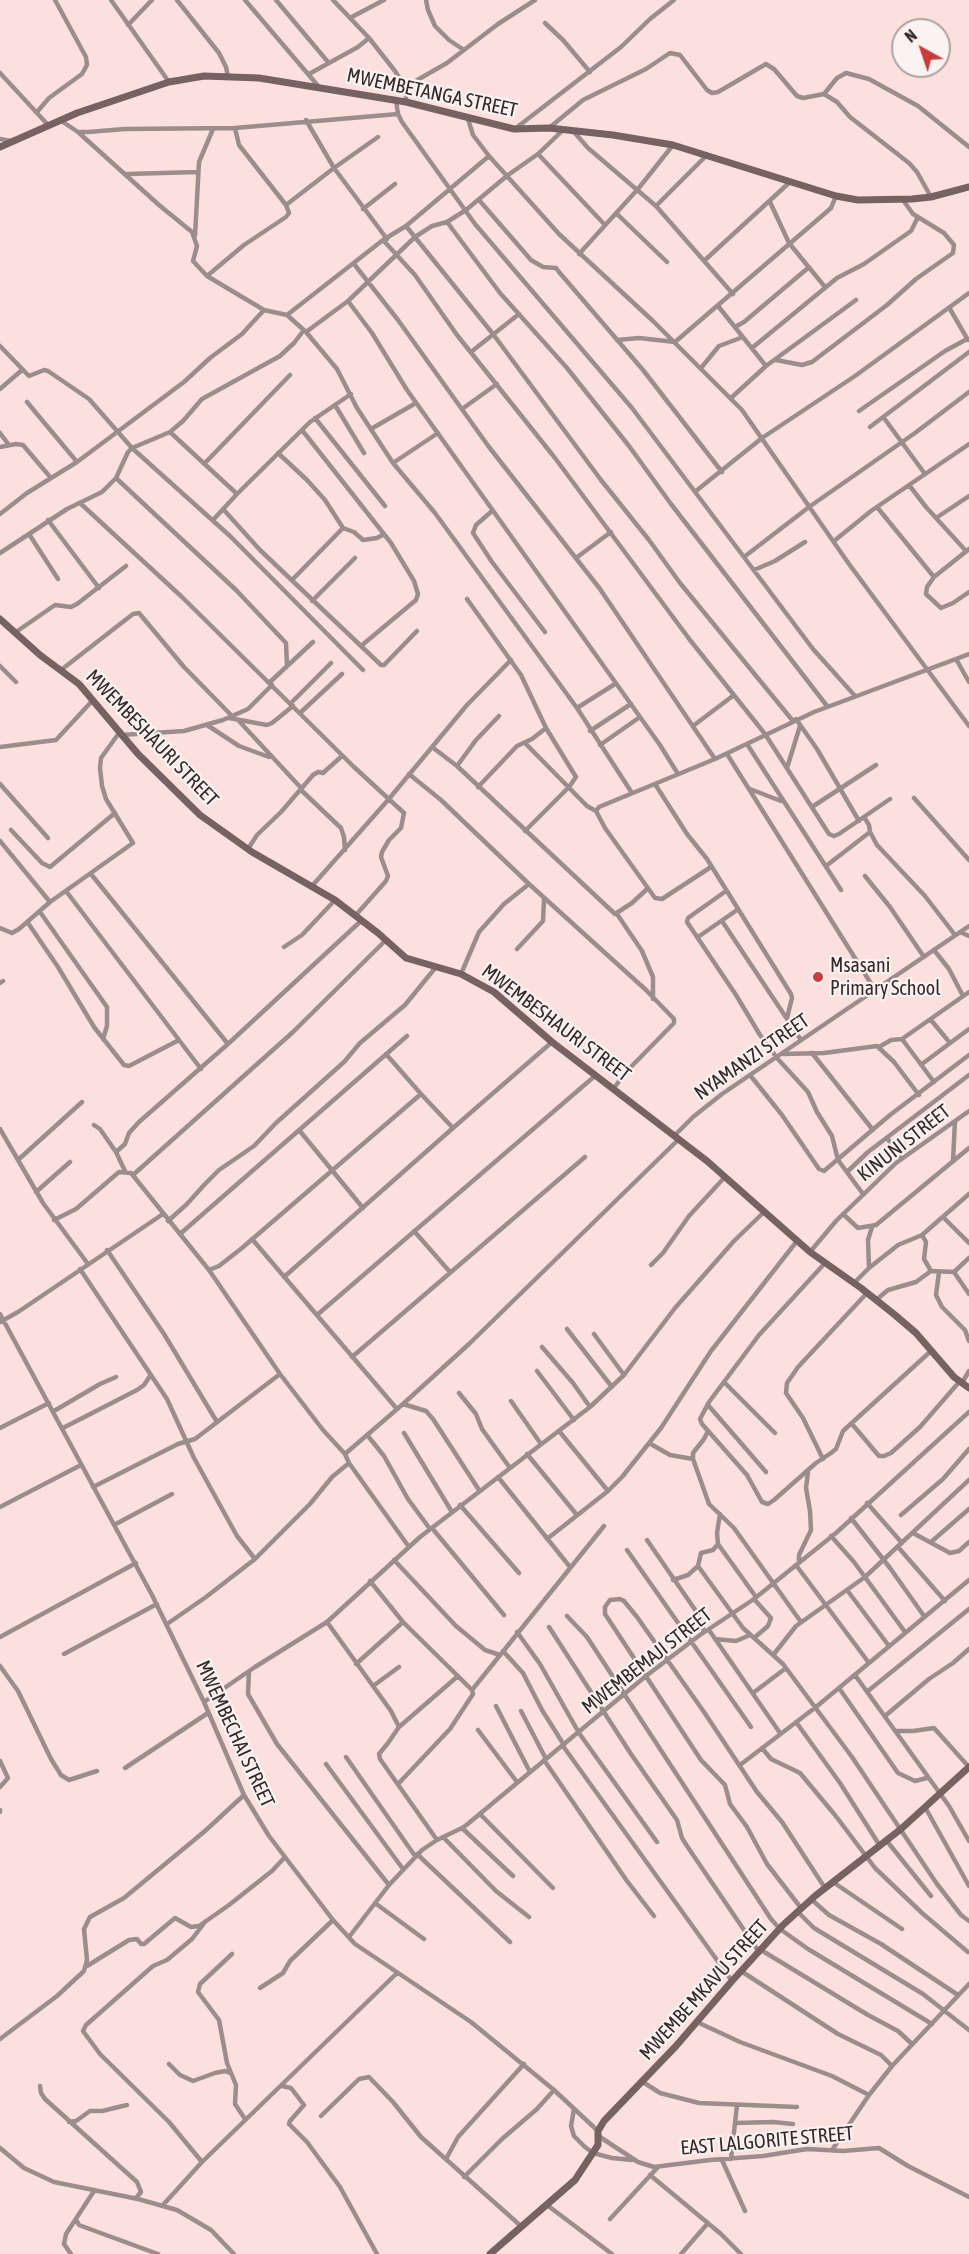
<!DOCTYPE html>
<html>
<head>
<meta charset="utf-8">
<style>
  body { margin:0 }
  #map { position:relative; width:969px; height:2254px; overflow:hidden; background:#fce0de; font-family:"Asap Condensed",sans-serif }
  canvas { display:block }
  .north { position:absolute; left:891px; top:18px; width:60px; height:60px; box-sizing:border-box; background:#faf3f2; border:2px solid #aca3a1; border-radius:50%; rotate:320deg; font-size:16px; font-weight:700; line-height:24px; text-align:center; color:#372a28 }
  .north::after { content:''; display:block; margin:auto; width:21px; height:27px; background:#ca3b3e; clip-path:polygon(50% 0,100% 100%,50% 72%,0 100%) }
</style>
</head>
<body>
<div id="map">
<canvas width="969" height="2254"></canvas>
<div class="north">N</div>
</div>
<script>
const context = document.querySelector('canvas').getContext('2d');
context.lineJoin = 'round';
function poly(rows) {
  const path = new Path2D();
  for (const r of rows) {
    path.moveTo(r[0], r[1]);
    for (let i = 2; i < r.length; i += 2) path.lineTo(r[i], r[i + 1]);
  }
  return path;
}
function stroke(path, color, width, dash) {
  context.strokeStyle = color;
  context.lineWidth = width;
  context.lineCap = dash ? 'butt' : 'round';
  context.setLineDash(dash || []);
  context.stroke(path);
}
function write(font, color, halo, rows, align = 'center') {
  context.font = font + ' "Asap Condensed",sans-serif';
  context.lineWidth = 4.5;
  context.setLineDash([]);
  context.textBaseline = 'middle';
  context.strokeStyle = halo;
  context.fillStyle = color;
  for (const [text, x, y, turn = 0] of rows) {
    context.save();
    context.translate(x, y);
    context.rotate((+turn || 0) * Math.PI / 180);
    context.textAlign = isNaN(turn) ? turn : align;
    if (halo) context.strokeText(text, 0, 0);
    context.fillText(text, 0, 0);
    context.restore();
  }
}
stroke(poly([
  [111,0,169,82],
  [177,0,219,53,226,67,228,77],
  [245,0,319,87],
  [276,0,328,62],
  [333,0,369,38,395,71,406,89,406,102],
  [426,0,428,10,435,26,449,40,464,50],
  [350,18,384,0],
  [545,23,563,40,590,72],
  [128,25,152,0],
  [0,73,49,126],
  [309,74,358,47,369,38],
  [405,87,447,63,498,24,535,0],
  [824,94,837,78,846,73,869,79,918,106,969,147],
  [396,101,398,114,402,122,475,224,632,408,813,649,855,696],
  [37,112,49,98,82,74,87,65,86,57,55,0],
  [468,119,473,135,489,156,559,234,653,321,742,410,849,564,969,726],
  [60,120,78,132,88,132,125,129,235,128,398,114],
  [306,120,334,168,387,239],
  [516,128,621,47,650,19,674,0],
  [549,128,583,100,646,69,670,53,680,55,707,90,712,93,718,92,766,64,774,69,797,96,803,98,824,94,837,102,850,117,909,163,917,172,931,197],
  [78,132,159,205,192,232,197,246,193,261,207,276,264,310,287,315,383,240,406,226,489,156],
  [574,132,588,148,656,206,733,294],
  [0,139,11,141],
  [538,154,605,225],
  [127,174,198,172],
  [479,200,531,260,543,267,556,268,559,272,643,370,722,472],
  [770,202,789,243,825,287],
  [286,205,334,168,378,137],
  [656,206,707,155],
  [363,209,395,184],
  [616,213,667,262],
  [447,222,500,293,567,368,629,446,671,504,827,706],
  [406,226,493,334,601,480,649,540,680,583,793,721],
  [195,236,199,162,213,129],
  [383,240,415,275,457,335,555,458,690,640,765,734,829,834,834,836,839,834,890,799],
  [579,254,638,189,673,145],
  [705,260,790,182],
  [354,264,398,320,489,447,600,589,715,759],
  [207,276,244,245,286,217,289,213,286,205,239,145,235,128],
  [348,301,372,333,407,390,660,745,678,774],
  [718,306,766,366],
  [950,309,968,340],
  [287,315,306,332,337,369,357,408,393,463,435,513,577,708,632,793],
  [735,327,744,322,808,268],
  [306,332,348,301,415,237,432,226,447,222,466,210,508,175,538,154,562,131],
  [617,340,639,338,675,342,823,215,831,208,836,196],
  [0,346,29,376,44,370,48,371,89,399,132,448,230,536,363,670],
  [752,348,837,278,864,264,911,231,918,217],
  [471,352,519,314],
  [776,360,802,365,812,362,887,305,916,279,953,253,954,245,944,233,913,214,903,200],
  [701,368,719,346,743,337],
  [0,389,22,370],
  [731,398,766,366,856,300],
  [27,402,77,462],
  [335,405,364,453],
  [462,409,497,384],
  [859,411,945,351,967,339],
  [315,418,385,506],
  [884,418,925,474],
  [870,427,969,352],
  [371,429,416,403],
  [302,430,391,543,414,581,418,594,416,600,361,646],
  [170,432,237,494],
  [0,433,9,445],
  [0,447,16,444,23,445,51,478],
  [278,453,307,480,325,500,343,528,292,580],
  [393,463,438,433],
  [204,464,290,375],
  [116,478,236,590,286,643,287,665],
  [909,485,926,507,966,551],
  [696,491,762,438,855,376,969,293],
  [80,503,182,597,354,767,404,813,401,828,389,840,382,852,381,857,388,876,386,881,355,916],
  [877,507,934,577],
  [223,509,260,550,381,665,384,665,417,631],
  [492,511,476,525,473,533,492,562,545,632],
  [0,514,27,493,77,462,184,382,210,358,242,334,264,310],
  [936,518,969,496],
  [48,520,99,588],
  [213,520,237,494,310,422,351,394],
  [343,528,354,532,363,540,377,538,384,534],
  [29,534,58,579],
  [834,541,871,511,969,444],
  [969,549,934,577,927,587,926,594,941,608,953,603,969,592],
  [0,553,67,509,102,492,116,478,128,452,132,448,170,432,183,421,202,399,280,356,294,343,304,330],
  [744,557,809,507,915,433,969,392],
  [576,558,611,532],
  [754,570,775,561,805,542],
  [467,599,521,675,546,728,576,777,569,787,525,831],
  [312,601,355,558],
  [16,632,55,605,71,607,77,604,126,566],
  [956,659,969,682],
  [0,666,16,682],
  [61,670,133,614,139,613,184,667,233,717],
  [270,682,313,642],
  [291,703,331,663],
  [577,708,615,684],
  [300,713,342,674],
  [229,718,267,725,272,723,293,706],
  [796,719,817,749,859,821],
  [239,721,302,789],
  [207,725,239,746,269,757],
  [693,726,734,695],
  [590,731,631,704],
  [121,735,184,731,223,720,248,709,272,685],
  [525,743,587,806,596,811,605,828,655,898,662,899,711,867],
  [747,744,841,890],
  [600,745,640,717],
  [0,747,56,740,93,700],
  [432,747,457,766,615,914,632,903,647,889],
  [727,754,875,990],
  [457,766,476,740,499,716],
  [787,768,800,726],
  [409,774,441,800,529,884,646,990,674,1019,674,1023,626,1072,614,1088],
  [0,784,48,838],
  [655,784,687,834,707,859,791,994,792,998,787,1018],
  [478,787,517,746,532,739,546,728],
  [750,789,781,801],
  [301,790,341,828,344,837,345,850],
  [914,798,969,860],
  [812,807,876,765],
  [596,811,599,807,715,759,814,712,969,654],
  [11,830,42,863,50,867,115,813],
  [870,832,877,845,925,896,955,935],
  [0,841,50,902],
  [248,849,257,835,281,812,313,775,318,772,323,773,342,756],
  [826,866,870,832,869,825,864,817],
  [91,874,228,1044],
  [865,876,890,907,924,957],
  [312,886,388,800,467,705,511,660],
  [66,891,201,1069],
  [726,891,688,918,687,922,736,995,760,1035,777,1058,808,1092,817,1112,832,1136,838,1160,863,1194],
  [40,912,107,1007,107,1026,103,1039],
  [617,914,642,951,653,977,653,999],
  [722,921,801,1040],
  [28,923,58,967,94,1027,124,1065,129,1066,179,1040],
  [0,928,12,933,19,929,50,902,133,843,106,799,102,786,100,768,101,758,119,733],
  [960,932,969,936],
  [698,937,737,910],
  [284,947,302,935,335,900],
  [517,949,543,921,544,899],
  [934,950,949,969,963,996],
  [461,974,479,932,504,904,529,884],
  [0,983,3,981],
  [931,1020,950,1043],
  [902,1039,934,1082],
  [879,1047,891,1040,902,1039,969,992],
  [812,1053,873,1130],
  [386,1054,421,1094],
  [783,1054,824,1053,877,1046,894,1062,919,1095],
  [922,1064,969,1029],
  [750,1075,782,1115,819,1169,824,1171,890,1115,969,1055],
  [94,1125,100,1129,116,1152,125,1171],
  [453,1128,552,1042],
  [0,1129,43,1203,88,1264],
  [299,1130,363,1208],
  [674,1136,693,1117,722,1094,969,926],
  [887,1138,901,1158],
  [116,1152,125,1144,129,1133,139,1122,228,1044,362,920],
  [18,1160,82,1102],
  [953,1160,955,1121],
  [847,1172,868,1152,969,1075],
  [133,1175,293,1032,386,940],
  [36,1192,70,1162],
  [843,1214,858,1228,876,1225,969,1148],
  [943,1217,969,1243],
  [54,1220,76,1209,119,1172,131,1173,209,1270,280,1374,323,1430,345,1454,349,1463,409,1547],
  [168,1221,187,1204,204,1185,219,1170,254,1146,276,1123,344,1062,360,1043,405,1005,436,967],
  [414,1231,450,1272],
  [180,1234,407,1036],
  [922,1235,926,1242,924,1259,931,1271],
  [252,1239,397,1409],
  [107,1250,164,1334,217,1422],
  [810,1252,836,1221,896,1163,969,1111],
  [969,1258,954,1272,969,1294],
  [825,1263,759,1335,709,1402,700,1419,702,1424,747,1475,762,1502,768,1504,774,1500,816,1463,831,1453,836,1449,843,1431,931,1351],
  [651,1265,663,1253,689,1216,724,1178],
  [869,1268,868,1240,872,1227],
  [80,1269,167,1399,194,1458,237,1536,255,1559],
  [209,1270,219,1266,242,1248,421,1094,453,1128,284,1277],
  [939,1272,936,1295,942,1307,965,1330,969,1341],
  [854,1283,869,1268,898,1245,922,1235,969,1194],
  [876,1300,888,1290,916,1282,931,1271,954,1272],
  [0,1314,152,1595,204,1702,244,1795,269,1836,333,1920,355,1944,471,2022,554,2090,598,2131],
  [317,1315,596,1075],
  [0,1322,18,1312,163,1214],
  [567,1329,612,1387],
  [594,1334,624,1375],
  [542,1347,573,1383,590,1407],
  [352,1357,585,1157],
  [537,1371,574,1420],
  [724,1382,775,1433],
  [962,1383,969,1371],
  [459,1393,476,1414,482,1429,510,1468],
  [511,1401,541,1444],
  [708,1405,766,1472],
  [54,1411,100,1384,116,1377],
  [852,1424,879,1456,884,1456,891,1453,920,1427,960,1381],
  [0,1428,49,1403],
  [63,1428,137,1390,144,1385,150,1376],
  [559,1431,608,1491],
  [708,1431,704,1439,693,1453,693,1459,709,1504,734,1528,801,1622],
  [404,1433,452,1512],
  [368,1436,384,1456,408,1499,430,1529],
  [649,1443,670,1455,693,1459],
  [345,1454,403,1404],
  [527,1454,577,1515],
  [823,1459,803,1418,786,1393,787,1383,798,1367,867,1293],
  [498,1477,570,1567],
  [93,1487,178,1444,195,1439,280,1374],
  [479,1490,433,1419,426,1411,403,1404,469,1344,679,1139],
  [867,1503,902,1543],
  [460,1505,519,1573],
  [0,1507,81,1465],
  [720,1514,717,1533,718,1544,756,1597],
  [901,1515,943,1479,969,1449],
  [851,1518,890,1568,924,1616],
  [114,1525,172,1494],
  [432,1528,504,1615],
  [913,1533,950,1553,959,1551,969,1542],
  [831,1536,854,1562,905,1632],
  [547,1539,608,1491,622,1477,661,1428,711,1351,797,1241],
  [647,1540,698,1614,704,1632],
  [931,1542,969,1509],
  [898,1547,945,1601],
  [627,1550,751,1727],
  [394,1560,456,1626,485,1650,500,1655],
  [799,1562,799,1555,811,1530,810,1511,806,1488,808,1472],
  [796,1565,869,1663],
  [698,1566,743,1628,783,1664,852,1757,937,1884,961,1915,969,1921],
  [673,1580,688,1575,698,1566,701,1553,713,1550,718,1544],
  [370,1581,403,1622,472,1690,473,1694,450,1729,399,1783],
  [847,1590,889,1646],
  [754,1599,771,1618,768,1626,754,1638],
  [567,1616,587,1637,771,1919,780,1929,808,1949,932,2024],
  [327,1622,391,1711,399,1727],
  [167,1624,206,1597,255,1559,310,1504,332,1477,349,1463],
  [549,1627,631,1754,677,1820,682,1838,687,1846,759,1952],
  [709,1630,780,1733],
  [517,1632,540,1664,579,1733,657,1842],
  [0,1637,136,1563],
  [715,1639,736,1641,750,1635],
  [503,1651,523,1673,542,1710,564,1745],
  [64,1654,157,1604],
  [774,1654,796,1626,865,1577,969,1480],
  [356,1664,403,1622],
  [0,1666,18,1691,51,1759,61,1775,69,1780,97,1771],
  [249,1671,248,1694,277,1744,389,1885],
  [855,1675,949,1806,969,1841],
  [373,1686,399,1667],
  [839,1688,898,1773,915,1781,927,1778],
  [472,1690,604,1526],
  [868,1691,969,1609],
  [753,1693,786,1668],
  [204,1702,255,1667,327,1622,420,1537,590,1407,624,1375,675,1308,734,1241,764,1212],
  [496,1706,530,1772],
  [521,1711,546,1759],
  [885,1716,929,1679,953,1663,969,1649],
  [796,1722,840,1783,880,1846],
  [478,1730,517,1782],
  [895,1731,913,1731,934,1728,969,1767],
  [563,1746,732,1981],
  [762,1748,771,1759,800,1773,835,1815,875,1868,922,1913,968,1952],
  [346,1757,415,1856],
  [544,1760,627,1881,654,1916],
  [0,1761,8,1778,0,1787],
  [326,1764,403,1869],
  [740,1765,816,1707,969,1580],
  [125,1768,208,1713],
  [925,1807,969,1886],
  [0,1810,0,1812],
  [480,1814,553,1888],
  [462,1828,513,1876],
  [443,1837,496,1891,529,1917],
  [437,1840,380,1759,379,1754,388,1743,399,1727,458,1676],
  [886,1840,931,1896],
  [417,1854,510,1942],
  [833,1882,902,1929],
  [811,1899,829,1915,881,1944,958,1995],
  [375,1903,424,1939],
  [801,1908,767,1864,747,1827,730,1804,725,1785,701,1760,605,1614,605,1607,610,1600,620,1599,624,1601,637,1617,704,1712,757,1792,782,1822,825,1888],
  [797,1911,814,1928,923,1994,969,2030],
  [349,1937,389,1885,422,1850,437,1840,464,1827,646,1676,700,1635,754,1599,836,1533,969,1412],
  [761,1950,868,2015,898,2031,912,2044],
  [87,1966,129,1940,137,1939,141,1944,144,1944,175,1918,191,1927,199,1926,229,1905,272,1871,285,1857],
  [741,1971,838,2034,881,2055,892,2066],
  [260,1988,283,1973,290,1961,333,1920],
  [697,2022,740,2042,832,2076,869,2095],
  [0,2039,57,1996,84,1971,87,1960,84,1929,90,1917,124,1898,205,1831,244,1795],
  [169,2064,180,2075,193,2081,215,2073,225,2071,231,2073,236,2085,235,2104,245,2119],
  [231,2073,227,2063,219,2020,198,1992,200,1984,232,1954],
  [643,2082,660,2093,699,2103,797,2107],
  [40,2086,41,2093,45,2099,137,2182,141,2192,136,2198],
  [282,2086,291,2088,304,2105,290,2121,289,2124,307,2142,340,2187,377,2254],
  [574,2109,571,2126,574,2136,585,2147,593,2153,612,2158,632,2160],
  [321,2116,359,2079,369,2077,393,2102,421,2137,522,2227],
  [69,2122,76,2121,90,2111,102,2111,127,2105],
  [735,2123,773,2122,793,2124],
  [600,2137,638,2162,654,2167,710,2160,763,2156,807,2149,843,2151,879,2148,908,2166,969,2197],
  [0,2148,24,2168,54,2182,138,2199,177,2210,211,2230,234,2254],
  [832,2150,869,2095,892,2066,969,1984],
  [446,2159,458,2137,524,2064],
  [731,2159,737,2105],
  [722,2160,745,2211],
  [202,2162,169,2122,100,2054,83,2031,86,2025,153,1966,167,1960,192,1939,205,1922],
  [650,2175,721,2234,741,2254],
  [464,2177,502,2139,537,2109,554,2090],
  [163,2205,202,2162,397,1973],
  [547,2205,612,2254],
  [610,2219,658,2167],
  [76,2220,79,2225,87,2228,158,2254],
  [71,2254,64,2244,66,2234,94,2191],
  [681,2254,708,2223]
]), '#9b8d8b', 4.5);
stroke(poly([
  [0,147,77,113,169,82,204,76,259,78,406,102,514,129,549,128,613,135,673,145,836,196,858,200,912,199,931,197,969,187],
  [0,619,40,655,79,684,138,754,200,815,252,852,335,900,378,933,406,958,461,974,494,992,552,1042,707,1161,810,1252,861,1288,895,1315,916,1333,954,1377,969,1388],
  [490,2254,575,2180,598,2145,598,2131,604,2121,676,2046,732,1981,783,1925,815,1896,901,1829,969,1767]
]), '#766260', 7);
for (const [x, y, r, color] of [
  [818,977,6,"#ca3b3e"]
]) {
  const dot = new Path2D();
  dot.arc(x, y, r, 0, 2 * Math.PI);
  context.fillStyle = color;
  context.fill(dot);
  stroke(dot, '#faf3f2', 2);
}
write('20px', '#372a28', '#faf3f2', [
  ["MWEMBETANGA STREET",432,93,12],
  ["MWEMBESHAURI STREET",152,738,46],
  ["MWEMBESHAURI STREET",556,1023,37],
  ["NYAMANZI STREET",752,1057,-35],
  ["KINUNI STREET",904,1143,-38],
  ["MWEMBEMAJI STREET",647,1661,-38],
  ["MWEMBECHAI STREET",235,1734,65],
  ["MWEMBE MKAVU STREET",704,1990,-48],
  ["EAST LALGORITE STREET",767,2141,-5]
]);
write('20px', '#372a28', '#faf3f2', [
  ["Msasani",830,966],
  ["Primary School",830,989]
], 'left');
</script>
</body>
</html>
